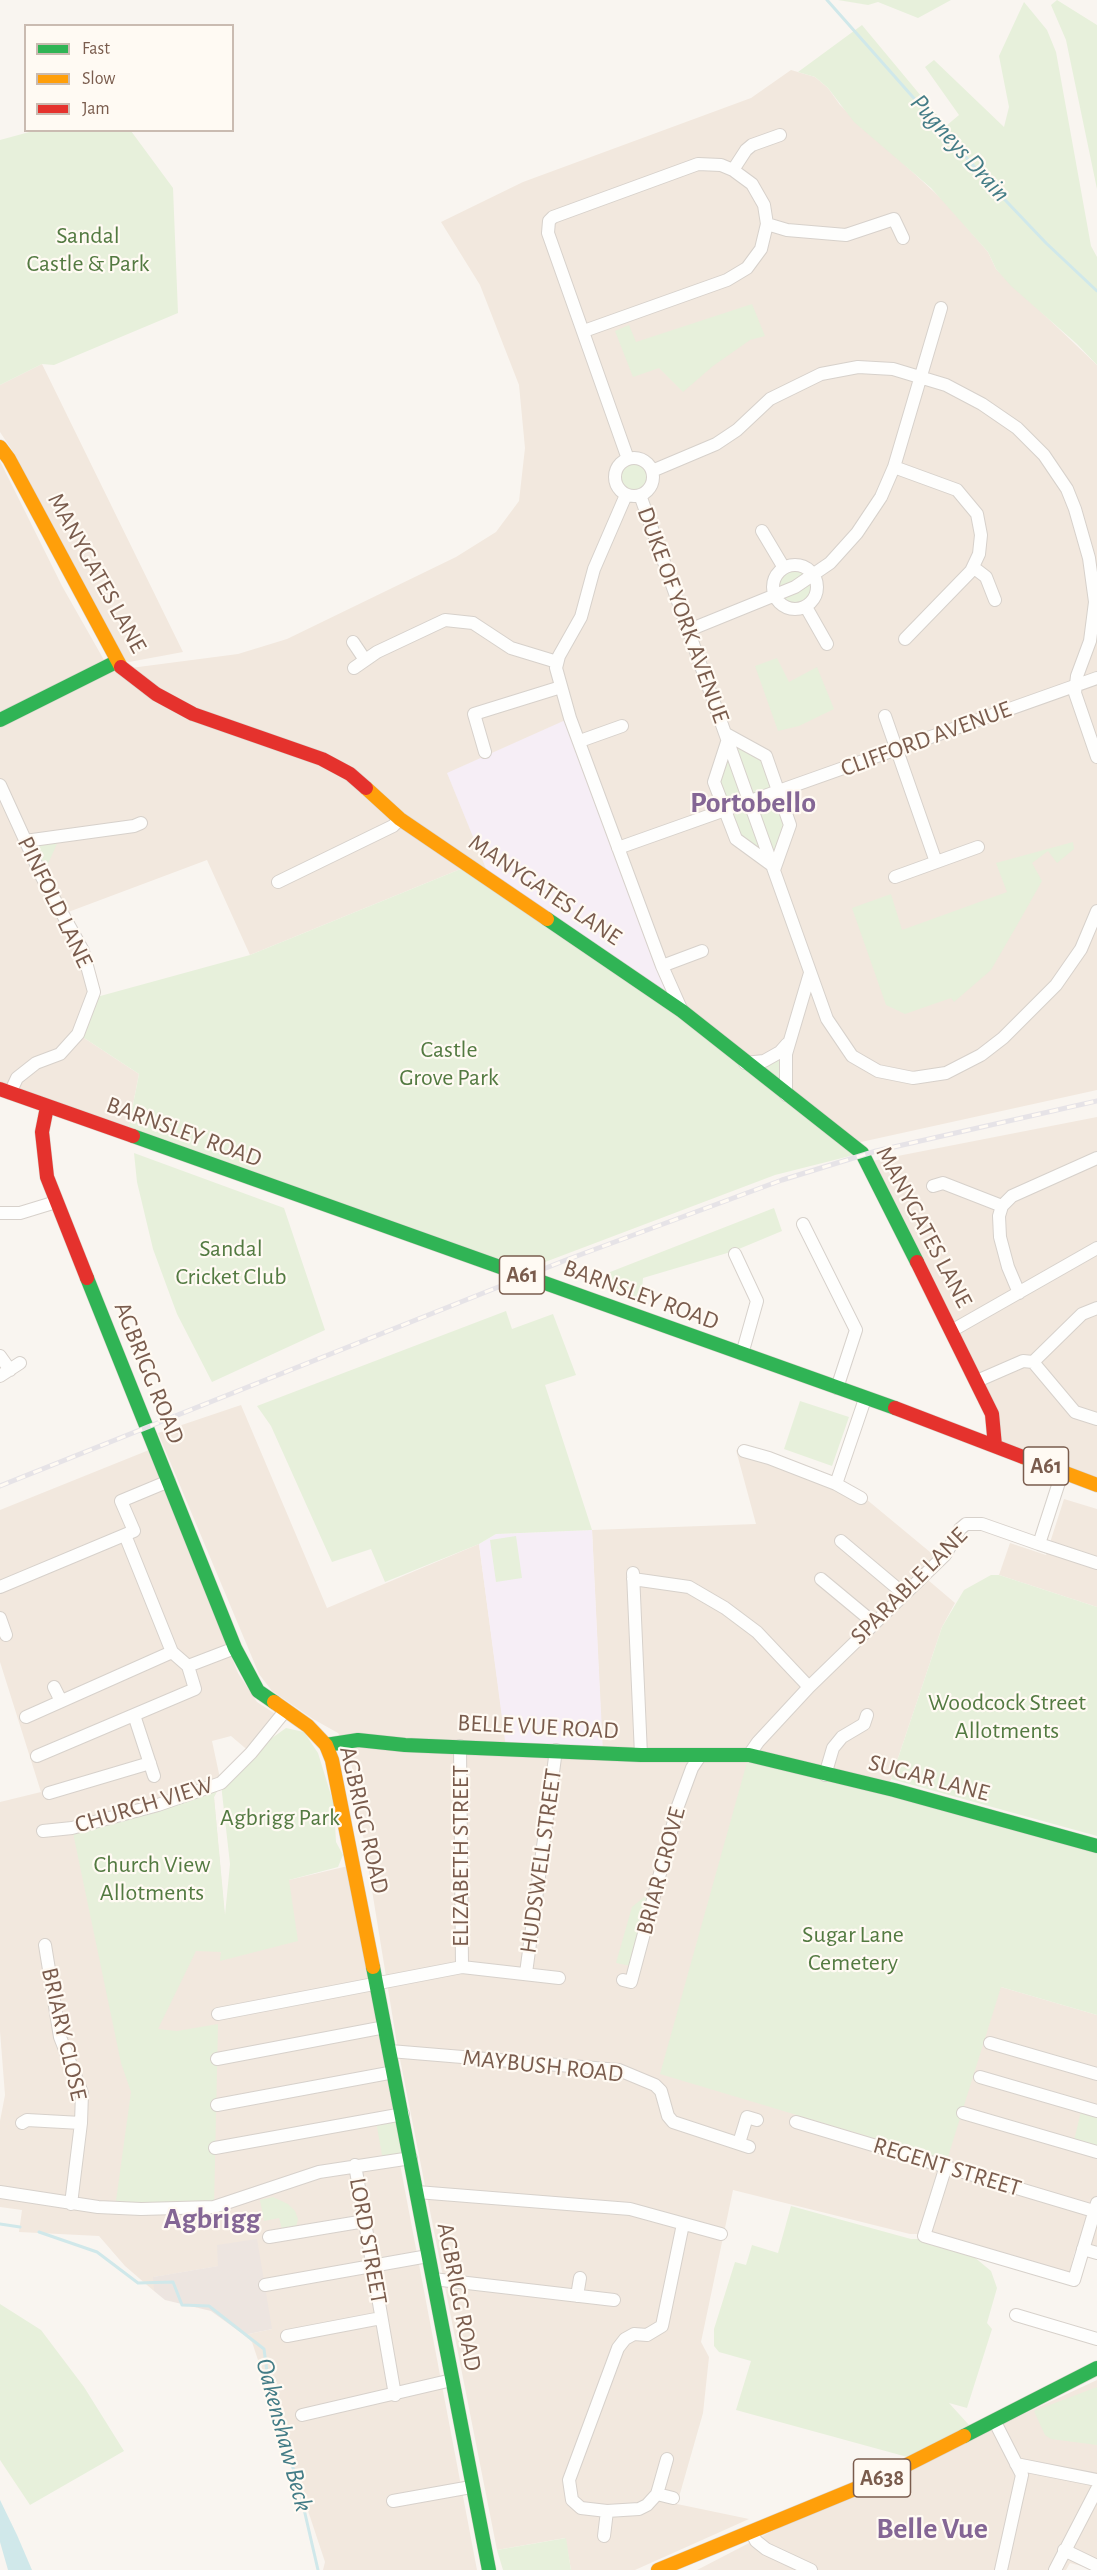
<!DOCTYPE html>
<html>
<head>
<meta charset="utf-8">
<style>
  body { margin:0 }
  #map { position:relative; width:1097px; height:2570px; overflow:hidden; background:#f9f5f0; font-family:"Alegreya Sans",sans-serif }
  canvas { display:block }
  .legend { position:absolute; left:24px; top:24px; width:210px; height:108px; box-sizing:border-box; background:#fffaf3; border:2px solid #cabbb1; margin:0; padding:8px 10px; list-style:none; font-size:18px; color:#7a5c4d }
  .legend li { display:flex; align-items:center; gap:12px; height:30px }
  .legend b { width:30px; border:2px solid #cabbb1 }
</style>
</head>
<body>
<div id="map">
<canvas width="1097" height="2570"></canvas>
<ul class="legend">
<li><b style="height:8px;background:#30b455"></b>Fast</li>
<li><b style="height:8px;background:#ff9f0a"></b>Slow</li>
<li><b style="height:8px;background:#e5322d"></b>Jam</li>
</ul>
</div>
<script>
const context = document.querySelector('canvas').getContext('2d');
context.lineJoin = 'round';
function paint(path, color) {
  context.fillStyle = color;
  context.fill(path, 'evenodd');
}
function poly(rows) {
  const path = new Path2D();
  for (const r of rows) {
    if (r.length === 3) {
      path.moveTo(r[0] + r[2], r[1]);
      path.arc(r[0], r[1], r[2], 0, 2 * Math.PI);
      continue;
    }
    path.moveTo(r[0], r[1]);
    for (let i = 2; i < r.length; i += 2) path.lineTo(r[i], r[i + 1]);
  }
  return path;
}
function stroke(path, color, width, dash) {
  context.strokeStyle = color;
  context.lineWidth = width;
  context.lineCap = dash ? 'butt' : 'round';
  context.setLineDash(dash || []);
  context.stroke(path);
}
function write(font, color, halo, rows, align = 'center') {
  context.font = font + ' "Alegreya Sans",sans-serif';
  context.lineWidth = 4.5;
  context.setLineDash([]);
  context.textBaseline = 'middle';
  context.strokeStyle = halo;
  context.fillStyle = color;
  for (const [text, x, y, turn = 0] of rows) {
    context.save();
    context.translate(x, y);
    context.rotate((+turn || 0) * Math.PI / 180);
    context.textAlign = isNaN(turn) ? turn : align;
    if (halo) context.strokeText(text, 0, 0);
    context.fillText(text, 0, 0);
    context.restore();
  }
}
paint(poly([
  [791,70,815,77,828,88,840,105,946,203,988,252,996,269,1097,365,1097,1090,852,1144,468,866,250,955,207,860,63,914,94,992,78,1034,139,1074,127,1135,0,1089,0,461,62,586,104,660,123,669,238,654,287,639,456,557,496,532,519,501,525,448,519,385,480,285,441,222,523,182,751,98],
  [42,364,183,652,129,662,121,659,14,453,0,432,0,385],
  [1097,1117,1097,1485,995,1446,994,1424,867,1162],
  [241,1405,327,1608,479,1544,505,1736,602,1743,592,1530,756,1524,736,1450,793,1464,860,1494,936,1557,921,1574,955,1603,942,1627,886,1794,1001,1987,1097,2015,1097,2258,1075,2251,1069,2274,920,2234,910,2234,733,2190,701,2342,709,2357,703,2413,677,2504,749,2519,635,2570,571,2570,565,2538,497,2550,397,2044,349,1749,338,1733,313,1719,272,1691,259,1674,158,1433],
  [149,1450,238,1673,257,1702,277,1715,251,1753,231,1736,212,1741,221,1783,214,1797,225,1919,220,1952,225,1953,289,1880,348,1866,397,2116,399,2159,477,2570,323,2570,325,2562,252,2342,244,2335,272,2329,219,2266,154,2277,154,2291,125,2266,99,2236,19,2232,22,2210,0,2207,0,2121,5,2095,0,2031,0,1802,41,1792,0,1662,0,1510],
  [1064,1499,1097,1509,1097,1607,999,1575,1010,1543,1046,1555],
  [1097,2380,1097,2570,1070,2563,1066,2570,697,2570,780,2527]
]), '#f2e8de');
paint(poly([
  [257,2239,272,2329,244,2335,211,2311,165,2300,154,2291,153,2277,218,2266,217,2245]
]), '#ede5e0');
paint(poly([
  [570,718,682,1011,491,881,447,773],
  [592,1530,603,1752,506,1748,479,1544,496,1534]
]), '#f6eef6');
paint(poly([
  [838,0,951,0,918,18,878,2,868,5],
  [1057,0,1097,25,1097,189,1066,40,1051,5],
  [1024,2,1047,30,1056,52,1091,246,1097,257,1097,365,1077,344,1011,286,996,269,988,252,931,188,854,122,828,88,815,77,798,72,862,25,946,126,959,115,925,67,934,60,1004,127,1009,107,999,56],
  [33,131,131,131,173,188,178,313,54,365,42,364,0,385,0,140],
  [752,304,765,336,750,340,713,366,683,392,659,368,633,377,615,331,629,325,636,342],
  [634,477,19],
  [795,587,22],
  [777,658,789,682,817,667,834,709,799,726,778,731,755,666],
  [728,739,766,756,790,825,774,870,736,839,714,782],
  [61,835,42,877,25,841],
  [1073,842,1074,849,1057,863,1048,851,1032,863,1042,881,1020,920,991,970,954,1002,951,998,905,1014,886,1005,852,908,891,894,902,930,1007,892,996,863],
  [468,866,744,1062,780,1052,784,1087,862,1153,775,1175,516,1273,127,1135,139,1074,78,1034,93,998,250,955],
  [134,1153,284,1208,325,1330,212,1382,177,1314,153,1249,137,1182],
  [774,1208,782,1231,734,1251,643,1278,641,1303,610,1291,605,1274],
  [506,1311,512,1329,553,1314,576,1375,545,1385,592,1530,496,1534,479,1544,385,1582,371,1549,332,1562,271,1426,257,1406],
  [800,1401,849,1417,832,1466,784,1449],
  [516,1536,522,1578,496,1582,490,1540],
  [991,1575,999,1575,1097,1607,1097,1836,891,1779,942,1627,964,1590],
  [286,1728,304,1732,318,1753,334,1805,336,1842,343,1855,338,1867,289,1880,298,1941,220,1961,221,1952,196,1951,158,2029,177,2031,218,2024,214,2207,115,2208,131,2092,121,2063,72,1828,221,1783,251,1753],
  [221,1784,230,1864,225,1915,214,1797],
  [749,1755,1097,1846,1097,2015,1001,1987,947,2160,660,2074],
  [644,1897,649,1899,631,1966,616,1963,632,1907],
  [1082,2107,1097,2111,1097,2152,1073,2145],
  [403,2114,411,2158,383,2161,376,2121],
  [273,2197,288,2204,295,2211,298,2219,296,2227,282,2229,279,2218,264,2221,260,2200],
  [791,2206,911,2239,919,2239,973,2256,991,2271,997,2288,987,2323,992,2329,967,2408,949,2403,969,2425,911,2458,736,2410,751,2361,719,2352,714,2346,714,2329,735,2262,746,2265,752,2245,778,2253],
  [0,2304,41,2330,84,2387,124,2451,30,2505,0,2460],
  [1097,2387,1097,2445,1051,2439,1045,2435,1034,2411],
  [566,2538,571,2570,503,2570,497,2550]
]), '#e7f0db');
paint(poly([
  [0,2500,17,2535,32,2570,8,2570,0,2542]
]), '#d0e8ea');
stroke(poly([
  [827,0,988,182,1046,243,1097,291],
  [0,2224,20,2227],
  [39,2232,97,2252,138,2283,173,2282,182,2305,209,2306,264,2349,271,2402,298,2483,318,2570]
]), '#d0e8ea', 3);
const street = poly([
  [733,170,746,150,752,145,780,135],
  [767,224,787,230,846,235,894,219,903,238],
  [584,331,727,280,747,268,761,249,767,224,764,205,752,184,733,170,721,165,698,164,553,217,549,221,548,233,628,459],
  [634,477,19],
  [894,467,957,490,977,514,981,535,979,554,971,571,905,639],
  [652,471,716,444,737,430,770,399,821,374,858,367,893,369,946,385,982,404,1017,428,1044,455,1067,489,1075,509,1089,558,1095,602,1090,641,1077,676,1075,693,1097,757],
  [626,495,594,569,581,617,559,656,556,668,570,718,662,966,682,1011],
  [640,495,827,1019,852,1056,878,1071,913,1078,946,1073,981,1055,1003,1038,1056,985,1081,949,1097,911],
  [762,531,784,568],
  [795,587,22],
  [973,567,986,577,995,600],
  [806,607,827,644],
  [689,630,795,587,830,563,857,533,881,497,894,467,941,308],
  [353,642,365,660],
  [354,668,377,652,445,620,473,623,511,648,557,662],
  [885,716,936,862],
  [726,734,766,756,790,825,774,870],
  [728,739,714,782,736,839,773,866],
  [580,741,622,726],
  [485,752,474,714,561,687],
  [0,785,42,877,83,951,94,992,78,1034,60,1054,36,1063,17,1078,10,1093],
  [25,841,134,826,141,823],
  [618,848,1097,678],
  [895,877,978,847],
  [278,882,393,826,400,819],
  [662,966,702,951],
  [745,1063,764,1061,780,1052,787,1044],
  [786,1095,786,1054,810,973],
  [933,1186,943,1183,1002,1206],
  [0,1213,20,1213,56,1202],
  [803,1224,856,1330,837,1388],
  [735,1254,757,1301,742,1354],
  [1019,1293,1008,1267,1000,1237,999,1216,1002,1206,1012,1196,1097,1158],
  [953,1330,1097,1248],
  [0,1356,10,1370],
  [1033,1362,1082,1314,1097,1308],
  [0,1376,20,1363],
  [977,1381,1023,1361,1033,1362,1075,1412,1097,1419],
  [744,1451,769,1458,836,1484,861,1498],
  [836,1484,865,1399],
  [125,1535,172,1652,188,1666],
  [841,1541,904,1594],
  [1039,1544,1097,1563],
  [633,1573,641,1755],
  [633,1579,689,1587,725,1608,757,1632,809,1687],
  [821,1579,874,1623],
  [0,1587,134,1531,121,1501,169,1481],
  [0,1618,6,1635],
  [54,1687,61,1701],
  [134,1715,154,1776],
  [26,1717,172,1652],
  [460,1746,462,1967],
  [749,1755,758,1742,809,1687,945,1555,960,1529,966,1524,982,1524,1039,1544,1062,1473],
  [37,1756,195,1689,188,1666,235,1648],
  [825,1775,833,1748,842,1737,864,1724,867,1715],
  [49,1793,150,1763],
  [43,1831,72,1828,158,1805,221,1783,251,1753,285,1711],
  [45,1945,60,2037,82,2093,81,2123,71,2204],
  [526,1973,556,1750],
  [623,1980,631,1982,678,1806,692,1768,700,1756],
  [218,2014,462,1967,559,1978],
  [990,2043,1097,2074],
  [390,2051,619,2070,655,2085,661,2091,668,2116,673,2122,749,2147],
  [217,2059,385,2027],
  [980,2077,1097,2111],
  [217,2105,394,2072],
  [963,2113,1097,2152],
  [796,2122,1097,2212],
  [22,2123,27,2120,81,2123],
  [739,2143,747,2117,757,2120],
  [215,2148,403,2114],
  [355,2165,395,2395],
  [946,2166,924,2236,1074,2280,1097,2203],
  [0,2192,98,2207,141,2209,214,2207,319,2172,411,2158],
  [417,2192,630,2209,721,2234],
  [269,2237,365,2221],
  [1083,2249,1097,2253],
  [433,2279,614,2300],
  [265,2285,428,2256],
  [577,2296,580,2278],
  [1016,2315,1097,2339],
  [287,2336,381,2318],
  [302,2415,452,2380],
  [998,2428,1022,2475,1001,2570],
  [667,2459,657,2494,647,2505,639,2509,607,2511,581,2508,572,2500,569,2480,618,2348,625,2339,634,2334,647,2335,662,2326,683,2224],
  [1016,2464,1097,2480],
  [657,2494,673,2498],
  [393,2501,471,2487],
  [752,2533,756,2541,766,2549,811,2570],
  [604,2536,607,2511],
  [1064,2550,1097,2566],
  [1055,2570,1097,2489]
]);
const fast = poly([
  [0,720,116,662],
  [547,919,682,1011,862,1153,917,1262],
  [133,1136,895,1408],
  [87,1278,235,1648,258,1691,274,1702],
  [326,1745,358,1740,405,1745,641,1755,749,1755,894,1790,1097,1846],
  [373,1967,489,2570],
  [964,2436,1097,2368]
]);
const slow = poly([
  [0,447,9,459,121,667],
  [366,788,400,819,547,919],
  [1023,1457,1097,1485],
  [274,1702,308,1726,326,1745,332,1760,373,1967],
  [658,2570,879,2479,964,2436]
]);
const jam = poly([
  [121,667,156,694,193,714,322,759,350,774,366,788],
  [0,1089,133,1136],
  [47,1107,42,1132,47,1177,87,1278],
  [917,1262,992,1414,995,1446],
  [895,1408,1023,1457]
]);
stroke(street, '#d7d1cb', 14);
stroke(fast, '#d9d2cb', 15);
stroke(slow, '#d9d2cb', 15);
stroke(jam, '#d9d2cb', 15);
stroke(street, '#fefefd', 12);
stroke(fast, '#30b455', 14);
stroke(slow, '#ff9f0a', 14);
stroke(jam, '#e5322d', 14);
const rail = poly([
  [0,1486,566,1260,782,1180,876,1151,1097,1101]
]);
stroke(rail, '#e6e3e7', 5);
stroke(rail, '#fffaf3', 3, [9]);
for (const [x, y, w] of [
  [522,1275,45],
  [1046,1466,45],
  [882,2478,57]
]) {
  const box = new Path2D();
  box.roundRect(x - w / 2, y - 19, w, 38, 4.5);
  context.fillStyle = '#fffaf3';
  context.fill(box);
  stroke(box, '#7a5c4d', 1.5);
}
write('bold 22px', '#7a5c4d', null, [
  ["A61",522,1275],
  ["A61",1046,1466],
  ["A638",882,2478]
]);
write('24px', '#537a41', '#fffaf3', [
  ["Sandal",88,236],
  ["Castle & Park",88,264],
  ["Castle",449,1050],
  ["Grove Park",449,1078],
  ["Sandal",231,1249],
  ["Cricket Club",231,1277],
  ["Woodcock Street",1007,1703],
  ["Allotments",1007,1731],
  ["Agbrigg Park",280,1818],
  ["Church View",152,1865],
  ["Allotments",152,1893],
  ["Sugar Lane",853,1935],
  ["Cemetery",853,1963]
]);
write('24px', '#7a5c4d', '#fffaf3', [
  ["MANYGATES LANE",97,573,61],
  ["DUKE OF YORK AVENUE",683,615,70],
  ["CLIFFORD AVENUE",926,739,-20],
  ["MANYGATES LANE",545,890,34],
  ["PINFOLD LANE",55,902,64],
  ["BARNSLEY ROAD",184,1132,20],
  ["MANYGATES LANE",924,1227,62],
  ["BARNSLEY ROAD",641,1295,20],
  ["AGBRIGG ROAD",149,1373,68],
  ["SPARABLE LANE",909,1586,-45],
  ["BELLE VUE ROAD",538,1727,3],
  ["SUGAR LANE",929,1778,15],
  ["CHURCH VIEW",144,1805,-17],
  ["AGBRIGG ROAD",364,1820,77],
  ["ELIZABETH STREET",461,1856,-90],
  ["HUDSWELL STREET",541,1861,-82],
  ["BRIAR GROVE",661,1871,-75],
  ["BRIARY CLOSE",64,2034,77],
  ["MAYBUSH ROAD",543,2066,6],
  ["REGENT STREET",947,2167,17],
  ["LORD STREET",368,2241,80],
  ["AGBRIGG ROAD",459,2297,79]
]);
write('italic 26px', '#437c86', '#fffaf3', [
  ["Pugneys Drain",960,148,48],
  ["Oakenshaw Beck",284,2435,75]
]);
write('bold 30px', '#846695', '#fffaf3', [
  ["Portobello",753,803],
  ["Agbrigg",212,2219],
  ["Belle Vue",932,2529]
]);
</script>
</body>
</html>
